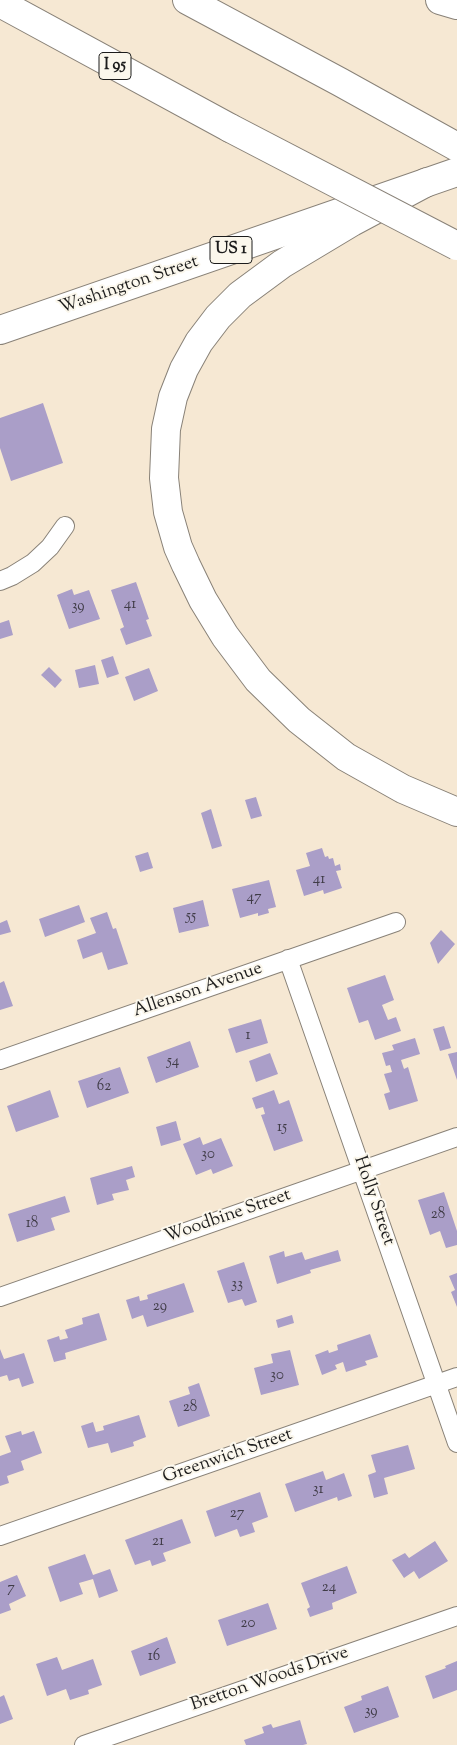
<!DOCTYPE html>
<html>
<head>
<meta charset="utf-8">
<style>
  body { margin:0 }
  canvas { display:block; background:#f6e8d3 }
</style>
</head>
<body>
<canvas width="457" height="1745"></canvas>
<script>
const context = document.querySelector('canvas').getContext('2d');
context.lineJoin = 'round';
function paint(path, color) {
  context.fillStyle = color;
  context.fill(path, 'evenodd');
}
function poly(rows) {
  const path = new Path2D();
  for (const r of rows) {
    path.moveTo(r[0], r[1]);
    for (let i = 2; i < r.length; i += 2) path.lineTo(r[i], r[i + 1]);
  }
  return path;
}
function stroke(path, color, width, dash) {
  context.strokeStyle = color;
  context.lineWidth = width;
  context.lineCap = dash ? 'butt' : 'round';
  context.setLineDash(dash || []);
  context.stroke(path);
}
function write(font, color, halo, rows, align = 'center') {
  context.font = font + ' "Sorts Mill Goudy",serif';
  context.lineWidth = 4;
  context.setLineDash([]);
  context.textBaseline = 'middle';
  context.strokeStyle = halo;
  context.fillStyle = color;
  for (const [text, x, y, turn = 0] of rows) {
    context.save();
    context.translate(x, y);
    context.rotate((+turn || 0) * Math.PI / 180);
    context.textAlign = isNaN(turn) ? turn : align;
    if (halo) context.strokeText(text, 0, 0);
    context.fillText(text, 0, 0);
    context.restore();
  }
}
paint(poly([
  [43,403,63,463,11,481,0,448,0,418],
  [136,582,149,619,146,620,152,636,126,645,120,629,124,627,111,590],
  [72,589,74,595,89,590,100,619,69,629,57,595],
  [9,620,13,635,0,639,0,623],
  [113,656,119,674,107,678,101,660],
  [95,665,99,684,79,688,75,670],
  [49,667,62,680,55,688,41,675],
  [149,668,158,691,134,701,125,677],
  [256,797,262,816,251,819,245,800],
  [211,809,222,846,212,849,201,813],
  [322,848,325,857,328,856,329,859,333,858,335,866,340,864,341,870,336,871,342,888,324,894,323,890,304,896,296,870,310,866,306,853],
  [148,852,153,868,140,872,135,856],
  [269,880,276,907,268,909,269,913,258,916,258,913,240,918,232,889],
  [203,900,209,926,179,933,173,908],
  [79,905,85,922,45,937,39,919],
  [107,912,113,929,116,928,128,964,108,970,102,952,83,959,77,940,96,933,90,918],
  [7,920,11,932,0,935,0,923],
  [441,930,455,944,438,964,430,943],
  [385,975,394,1000,382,1005,388,1020,396,1017,401,1031,375,1040,368,1020,359,1023,347,988],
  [4,981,13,1006,0,1010,0,983],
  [261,1019,268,1043,236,1053,228,1029],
  [444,1026,451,1048,440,1051,433,1029],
  [415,1038,420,1054,401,1060,404,1069,408,1067,418,1101,389,1110,384,1094,390,1092,384,1074,392,1072,390,1065,386,1066,382,1053,394,1050,392,1045],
  [190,1041,199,1067,156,1083,147,1057],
  [457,1052,457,1080,448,1054],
  [270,1053,278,1074,256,1082,249,1061],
  [120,1067,129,1093,87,1108,78,1081],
  [50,1090,59,1117,16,1132,7,1106],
  [274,1090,279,1104,289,1100,303,1141,274,1151,261,1115,265,1114,263,1107,256,1109,252,1098],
  [176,1121,181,1140,161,1146,156,1127],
  [200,1137,203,1145,221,1138,233,1166,213,1174,211,1169,196,1175,183,1144],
  [132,1166,135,1177,126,1180,129,1190,112,1194,114,1200,97,1205,90,1178],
  [444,1192,457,1231,457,1245,446,1248,440,1231,430,1235,418,1200],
  [65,1196,70,1212,51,1218,55,1230,17,1242,8,1214],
  [338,1250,341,1261,310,1270,311,1273,277,1284,269,1256,284,1251,285,1257,302,1252,305,1260],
  [244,1262,257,1302,245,1306,242,1299,228,1303,217,1271],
  [457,1273,457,1307,451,1292,455,1290,449,1276],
  [184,1283,194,1312,147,1327,143,1315,132,1319,126,1300,139,1296,140,1301,148,1299,147,1295],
  [99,1313,107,1340,65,1353,66,1359,54,1362,47,1340,59,1336,60,1340,68,1338,65,1330,83,1324,82,1318],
  [292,1315,294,1323,278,1328,276,1320],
  [370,1334,378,1357,365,1361,367,1365,346,1372,343,1362,335,1365,337,1369,322,1375,315,1355,328,1350,329,1353,338,1350,337,1345],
  [0,1349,4,1359,24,1353,34,1383,22,1387,19,1378,9,1381,7,1375,0,1377],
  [290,1350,299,1385,261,1395,254,1368,273,1363,271,1354],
  [199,1383,210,1416,178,1427,169,1401,190,1394,188,1387],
  [139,1415,146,1437,133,1442,134,1446,111,1453,108,1443,88,1448,81,1426,93,1422,96,1432,104,1430,103,1426],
  [21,1431,22,1435,34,1431,42,1453,21,1461,24,1470,7,1476,9,1483,0,1486,0,1456,11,1452,5,1436],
  [408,1445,415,1469,384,1478,388,1494,374,1498,368,1475,376,1472,371,1455],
  [323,1471,326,1480,344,1473,352,1496,338,1501,337,1497,295,1512,285,1484],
  [260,1492,268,1517,252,1523,255,1532,240,1537,237,1529,215,1537,206,1511],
  [182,1519,191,1543,163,1553,166,1561,152,1566,150,1560,135,1565,125,1540],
  [435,1541,448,1561,419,1579,414,1571,404,1578,392,1560,405,1553,409,1558],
  [85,1554,93,1575,110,1569,118,1591,99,1598,93,1579,79,1583,83,1594,60,1602,48,1567],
  [347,1566,357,1593,332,1603,333,1609,310,1617,307,1609,310,1607,301,1583],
  [17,1575,26,1596,9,1604,11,1610,0,1614,0,1582],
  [268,1603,277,1629,227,1646,218,1620],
  [167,1637,176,1663,140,1676,131,1651],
  [57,1657,62,1670,93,1659,102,1685,88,1690,89,1694,70,1700,66,1689,47,1696,36,1664],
  [457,1661,457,1690,433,1699,425,1676,446,1668,445,1666],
  [388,1686,399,1717,354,1733,344,1707,362,1700,361,1696],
  [4,1695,13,1719,0,1724,0,1697],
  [300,1720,307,1744,303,1745,246,1745,244,1740,264,1733,262,1727,271,1724,273,1728]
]), '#aa9ec8');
const minor = poly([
  [0,581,12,576,33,563,50,547,65,526],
  [288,959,457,1443],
  [0,1060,396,922],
  [0,1297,457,1137],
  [0,1536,457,1377],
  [84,1745,457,1616]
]);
const primary = poly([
  [0,330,457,172]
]);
const motorway = poly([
  [187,0,340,82,457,147],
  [440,0,457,5],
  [0,3,230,128],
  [427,182,352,222,282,264,240,295,218,317,199,342,184,369,173,397,166,429,164,478,168,512,178,547,186,565,203,600,225,636,258,680,299,720,346,757,403,789,457,812]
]);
stroke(minor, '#898278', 20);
stroke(primary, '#898278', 30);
stroke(motorway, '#898278', 30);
stroke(minor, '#fff', 18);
stroke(primary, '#fff', 28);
stroke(motorway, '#fff', 28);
const motorwayBridge = poly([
  [230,128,457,246]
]);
stroke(motorwayBridge, '#898278', 30, []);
stroke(motorwayBridge, '#fff', 28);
write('15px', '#403c47', null, [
  ["41",130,605],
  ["39",78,607],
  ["41",319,880],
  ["47",254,898],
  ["55",191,917],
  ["1",248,1036],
  ["54",173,1062],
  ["62",104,1087],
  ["15",282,1128],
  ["30",208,1155],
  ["28",438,1215],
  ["18",32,1224],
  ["33",237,1285],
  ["29",160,1307],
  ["30",277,1376],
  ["28",190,1408],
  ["31",318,1490],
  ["27",237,1514],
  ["21",158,1542],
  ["24",329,1588],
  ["7",11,1589],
  ["20",248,1624],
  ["16",154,1657],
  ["39",371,1712]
]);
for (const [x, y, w] of [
  [115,66,32],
  [231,250,42]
]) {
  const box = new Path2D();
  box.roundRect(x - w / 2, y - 13.5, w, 27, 4);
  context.fillStyle = '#fbf7ec';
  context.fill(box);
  stroke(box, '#1c1c1c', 1);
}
write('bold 16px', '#1c1c1c', null, [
  ["I 95",115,66],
  ["US 1",231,250]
]);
write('18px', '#1c1c1c', '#fbf7ec', [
  ["Washington Street",129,286,-19],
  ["Allenson Avenue",198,991,-19],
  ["Holly Street",373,1201,71],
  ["Woodbine Street",228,1217,-19],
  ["Greenwich Street",228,1457,-19],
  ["Bretton Woods Drive",270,1680,-19]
]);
</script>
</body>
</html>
